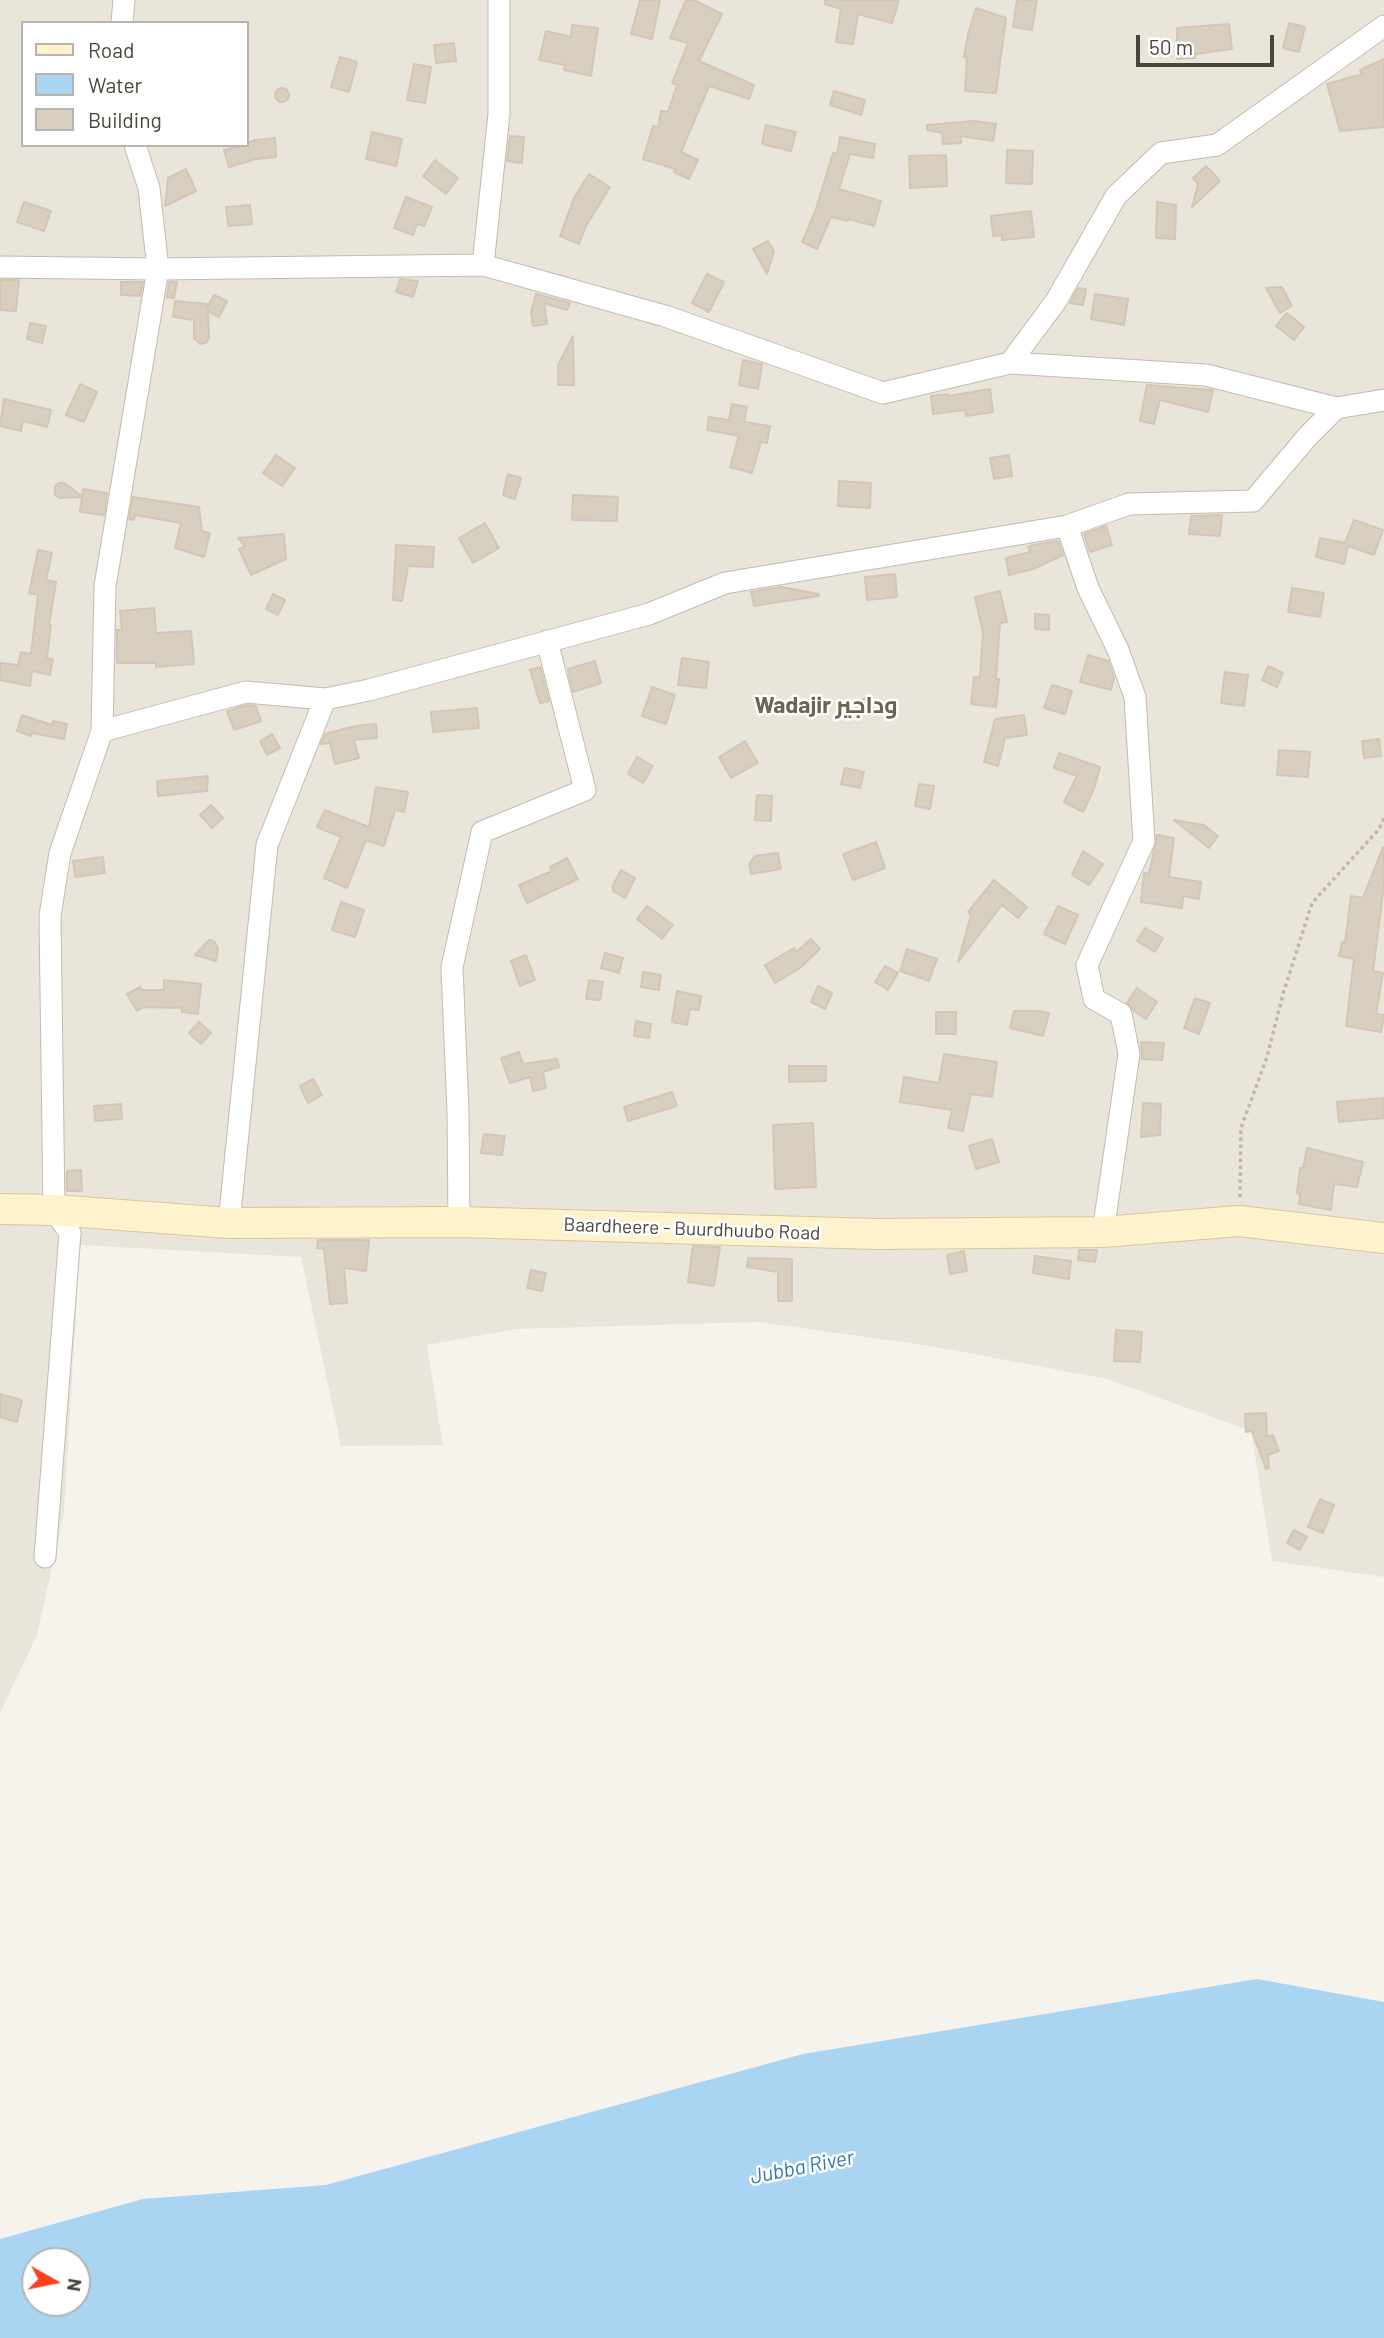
<!DOCTYPE html>
<html>
<head>
<meta charset="utf-8">
<style>
  body { margin:0 }
  #map { position:relative; width:1384px; height:2338px; overflow:hidden; background:#f6f3ec; font-family:Barlow,sans-serif }
  canvas { display:block }
  .legend { position:absolute; left:21px; top:21px; width:228px; height:126px; box-sizing:border-box; background:#fff; border:2px solid #b7b4b0; margin:0; padding:9px 12px; list-style:none; font-size:21px; color:#4b4439 }
  .legend li { display:flex; align-items:center; gap:14px; height:35px }
  .legend b { width:35px; border:2px solid #b7b4b0 }
  .north { position:absolute; left:21px; top:2247px; width:70px; height:70px; box-sizing:border-box; background:#fff; border:2px solid #b7b4b0; border-radius:50%; rotate:99deg; font-size:19px; font-weight:700; line-height:28px; text-align:center; color:#4b4439 }
  .north::after { content:''; display:block; margin:auto; width:24px; height:32px; background:#fc3f1d; clip-path:polygon(50% 0,100% 100%,50% 72%,0 100%) }
  .scale { position:absolute; left:1136px; top:35px; width:138px; height:32px; box-sizing:border-box; border:4px solid #4b4439; border-top:0; padding-left:9px; font-size:21px; line-height:24px; white-space:nowrap; color:#4b4439; -webkit-text-stroke:5px #fff; paint-order:stroke }
</style>
</head>
<body>
<div id="map">
<canvas width="1384" height="2338"></canvas>
<ul class="legend">
<li><b style="height:9px;background:#fff3cd"></b>Road</li>
<li><b style="height:19px;background:#a9d4f2"></b>Water</li>
<li><b style="height:19px;background:#d8cfc1"></b>Building</li>
</ul>
<div class="north">N</div>
<div class="scale">50 m</div>
</div>
<script>
const context = document.querySelector('canvas').getContext('2d');
context.lineJoin = 'round';
function paint(path, color) {
  context.fillStyle = color;
  context.fill(path, 'evenodd');
}
function poly(rows) {
  const path = new Path2D();
  for (const r of rows) {
    if (r.length === 3) {
      path.moveTo(r[0] + r[2], r[1]);
      path.arc(r[0], r[1], r[2], 0, 2 * Math.PI);
      continue;
    }
    path.moveTo(r[0], r[1]);
    for (let i = 2; i < r.length; i += 2) path.lineTo(r[i], r[i + 1]);
  }
  return path;
}
function stroke(path, color, width, dash) {
  context.strokeStyle = color;
  context.lineWidth = width;
  context.lineCap = dash ? 'butt' : 'round';
  context.setLineDash(dash || []);
  context.stroke(path);
}
function write(font, color, halo, rows, align = 'center') {
  context.font = font + ' Barlow,Cairo,sans-serif';
  context.lineWidth = 5;
  context.setLineDash([]);
  context.textBaseline = 'middle';
  context.strokeStyle = halo;
  context.fillStyle = color;
  for (const [text, x, y, turn = 0] of rows) {
    context.save();
    context.translate(x, y);
    context.rotate((+turn || 0) * Math.PI / 180);
    context.textAlign = isNaN(turn) ? turn : align;
    if (halo) context.strokeText(text, 0, 0);
    context.fillText(text, 0, 0);
    context.restore();
  }
}
paint(poly([
  [0,0,1384,0,1384,1577,1272,1561,1251,1431,1107,1379,931,1346,758,1322,516,1329,427,1345,443,1445,341,1446,301,1257,80,1245,64,1512,37,1635,0,1713],
  [23,23,247,23,247,145,23,145]
]), '#eae5da');
paint(poly([
  [1257,1979,1384,2002,1384,2338,0,2338,0,2239,143,2199,326,2185,803,2054],
  [35,2261,77,2261,77,2303,35,2303]
]), '#a9d4f2');
const building = poly([
  [640,0,660,0,652,39,631,34,640,0],
  [686,0,694,0,722,14,699,61,754,85,749,99,709,86,681,152,698,160,689,179,674,172,675,169,643,159,653,126,658,127,661,111,668,112,677,85,672,83,688,43,670,38,686,0],
  [825,0,899,0,892,23,858,14,853,44,836,42,841,9,825,4,825,0],
  [1017,0,1037,0,1032,30,1013,27,1017,0],
  [976,8,1006,18,996,93,965,91,967,57,964,57,968,34,976,8],
  [1289,23,1305,27,1299,52,1283,48,1289,23],
  [1229,24,1232,49,1195,54,1195,58,1177,59,1177,28,1229,24],
  [572,25,598,28,591,76,564,70,565,65,539,60,546,31,571,37,572,25],
  [454,43,456,61,436,63,434,45,454,43],
  [340,57,357,62,349,92,331,87,340,57],
  [1384,59,1384,127,1340,131,1327,84,1362,74,1360,70,1384,59],
  [414,64,431,67,425,103,407,100,414,64],
  [282,95,7],
  [834,91,865,100,861,115,830,105,834,91],
  [974,121,996,124,993,141,960,136,961,143,943,144,942,133,927,130,927,125,974,121],
  [766,125,796,132,791,151,762,144,766,125],
  [372,132,402,139,396,166,366,159,372,132],
  [510,136,524,137,522,163,507,161,510,136],
  [840,137,875,144,873,158,850,154,839,189,881,201,874,226,848,219,848,221,831,217,817,249,802,242,815,212,833,153,837,154,840,137],
  [275,138,276,157,256,159,229,167,224,150,247,145,247,143,256,140,275,138],
  [1007,150,1033,151,1032,184,1006,183,1007,150],
  [946,155,947,186,910,188,909,156,946,155],
  [435,160,458,178,446,194,423,176,435,160],
  [1206,166,1220,181,1192,207,1198,184,1193,178,1206,166],
  [186,169,196,191,165,206,168,178,186,169],
  [589,174,610,187,586,226,579,244,560,236,574,198,589,174],
  [406,197,432,207,424,226,417,224,413,235,394,228,406,197],
  [24,202,51,211,44,231,17,222,24,202],
  [1157,202,1176,205,1175,239,1156,238,1157,202],
  [250,205,252,224,228,226,226,207,250,205],
  [1031,211,1034,237,1002,240,1002,235,993,236,991,216,1031,211],
  [768,241,774,251,767,274,753,249,768,241],
  [707,274,724,282,709,312,692,303,707,274],
  [400,279,418,281,413,297,396,292,400,279],
  [0,280,19,280,16,311,0,310,0,280],
  [121,282,143,282,140,296,121,295,121,282],
  [169,282,177,282,174,298,167,297,169,282],
  [1282,287,1292,306,1280,313,1266,288,1282,287],
  [1078,288,1086,289,1083,305,1070,303,1078,288],
  [536,294,570,303,567,310,544,303,547,324,533,326,531,312,536,294],
  [1095,294,1128,299,1124,325,1091,319,1095,294],
  [214,295,227,301,219,317,208,311,209,338,207,342,200,344,194,338,194,320,173,317,175,301,207,304,207,308,214,295],
  [1287,313,1304,327,1294,340,1276,326,1287,313],
  [30,323,46,326,42,343,27,339,30,323],
  [573,336,574,385,558,385,558,365,573,336],
  [743,360,762,364,758,389,739,385,743,360],
  [80,384,97,392,84,422,66,415,80,384],
  [1147,385,1213,390,1208,412,1160,400,1154,424,1140,421,1147,385],
  [990,389,993,412,966,416,965,410,933,414,931,396,948,394,948,396,990,389],
  [4,399,51,410,47,427,23,421,21,431,0,426,4,399],
  [732,404,747,407,744,422,770,426,767,443,761,442,752,473,730,467,739,436,707,430,709,417,729,420,732,404],
  [276,455,295,468,282,486,263,473,276,455],
  [1009,455,1012,476,994,479,990,458,1009,455],
  [508,474,521,478,515,499,503,495,508,474],
  [839,481,871,483,870,508,838,506,839,481],
  [59,483,64,483,82,496,83,489,107,493,104,515,80,512,82,497,59,498,55,495,55,486,59,483],
  [573,495,618,497,617,521,572,520,573,495],
  [133,497,199,507,202,531,210,533,204,557,175,548,181,523,135,515,134,520,129,519,133,497],
  [1222,515,1220,536,1189,534,1191,516,1222,515],
  [1354,520,1383,530,1374,555,1348,546,1344,564,1316,557,1320,538,1345,543,1354,520],
  [485,523,499,548,473,563,459,538,485,523],
  [1106,526,1112,545,1090,552,1084,534,1106,526],
  [284,534,286,559,251,575,239,549,245,546,238,538,284,534],
  [1058,541,1063,555,1033,569,1009,575,1006,558,1030,552,1028,547,1033,545,1058,541],
  [396,545,434,547,433,567,408,566,402,601,393,600,396,545],
  [38,550,52,553,46,580,56,582,49,625,51,625,47,658,53,659,50,675,32,671,30,686,0,680,0,663,18,665,21,652,31,654,38,595,29,593,38,550],
  [895,574,897,597,867,600,865,577,895,574],
  [781,587,819,594,819,596,754,606,751,592,781,587],
  [1292,588,1324,593,1320,617,1288,612,1292,588],
  [1000,591,1007,622,1000,623,996,679,999,679,996,707,971,704,974,677,980,677,983,633,975,597,1000,591],
  [273,594,285,600,278,615,266,609,273,594],
  [154,608,156,633,191,631,194,664,156,667,156,663,117,663,117,630,122,630,120,611,154,608],
  [1035,614,1049,615,1049,630,1035,629,1035,614],
  [1088,655,1108,661,1114,678,1111,690,1080,682,1088,655],
  [682,658,709,662,706,688,678,685,682,658],
  [595,661,601,683,573,692,568,669,595,661],
  [1268,666,1283,673,1277,687,1262,680,1268,666],
  [540,667,549,701,540,703,530,670,540,667],
  [1225,672,1248,675,1244,706,1221,703,1225,672],
  [1052,685,1072,691,1065,714,1044,708,1052,685],
  [652,687,675,695,666,724,642,716,652,687],
  [870,697,874,711,859,716,855,702,870,697],
  [247,705,256,706,261,721,234,730,227,711,247,705],
  [477,708,479,728,433,732,431,712,477,708],
  [22,715,52,725,53,721,67,724,64,739,32,733,31,736,17,731,22,715],
  [1024,715,1027,735,1005,738,998,766,984,762,995,719,1024,715],
  [376,724,377,738,354,740,359,758,335,764,330,743,321,744,325,734,355,726,376,724],
  [272,734,280,748,267,755,260,741,272,734],
  [1379,739,1381,756,1364,758,1362,741,1379,739],
  [745,741,758,763,731,778,719,757,745,741],
  [1279,750,1310,752,1308,777,1277,775,1279,750],
  [1059,753,1100,767,1094,789,1083,812,1064,802,1077,776,1054,768,1059,753],
  [637,757,653,766,643,783,628,774,637,757],
  [845,768,864,772,860,788,841,784,845,768],
  [208,776,207,791,158,796,157,781,208,776],
  [919,784,934,786,930,809,915,806,919,784],
  [376,787,408,792,404,812,395,810,384,846,366,840,347,888,324,878,341,837,317,827,325,810,369,827,376,787],
  [757,795,772,796,771,821,755,820,757,795],
  [211,805,223,818,212,828,200,815,211,805],
  [1174,820,1204,825,1218,836,1209,848,1174,820],
  [1157,835,1174,838,1169,877,1201,882,1199,899,1183,896,1182,908,1141,902,1144,873,1149,874,1157,835],
  [876,842,885,868,853,880,843,854,876,842],
  [1383,847,1384,886,1373,971,1383,973,1376,1014,1384,1015,1381,1032,1346,1026,1354,959,1339,956,1342,942,1345,943,1351,896,1363,898,1383,847],
  [1083,851,1103,864,1089,885,1072,875,1083,851],
  [778,853,781,869,751,874,749,864,755,856,778,853],
  [103,857,105,873,75,877,73,861,103,857],
  [567,858,578,879,527,903,519,885,552,871,550,867,567,858],
  [621,870,635,878,625,898,613,891,613,885,621,870],
  [994,880,1027,907,1018,918,1002,905,958,962,971,915,968,912,994,880],
  [341,902,364,910,355,937,332,930,341,902],
  [647,906,673,925,662,939,637,919,647,906],
  [1058,906,1078,915,1065,944,1044,934,1058,906],
  [1145,928,1163,938,1155,952,1137,941,1145,928],
  [811,939,820,949,800,968,775,983,765,965,794,948,796,952,811,939],
  [209,940,214,941,218,948,216,961,195,955,209,940],
  [907,949,937,959,929,981,900,971,907,949],
  [605,953,623,958,619,973,601,968,605,953],
  [526,955,535,980,520,986,511,961,526,955],
  [885,966,898,973,888,990,875,982,885,966],
  [643,972,661,975,659,990,641,987,643,972],
  [164,980,201,984,198,1014,182,1012,182,1008,144,1007,137,1011,127,994,140,987,142,990,164,990,164,980],
  [589,980,603,982,600,1000,586,999,589,980],
  [818,986,832,993,825,1009,811,1002,818,986],
  [1137,988,1157,1002,1146,1019,1134,1011,1127,1003,1137,988],
  [677,991,701,996,699,1010,690,1009,687,1025,672,1022,677,991],
  [1195,998,1210,1003,1199,1034,1184,1028,1195,998],
  [1014,1011,1038,1011,1049,1013,1043,1036,1010,1028,1014,1011],
  [936,1012,956,1012,956,1034,936,1034,936,1012],
  [636,1021,651,1024,649,1038,634,1036,636,1021],
  [199,1022,211,1033,201,1044,189,1033,199,1022],
  [1141,1042,1164,1043,1162,1060,1142,1059,1141,1042],
  [519,1052,523,1064,557,1059,559,1067,543,1072,546,1088,533,1091,530,1077,510,1083,501,1058,519,1052],
  [944,1054,997,1062,992,1097,971,1094,963,1131,948,1128,952,1110,900,1102,904,1077,939,1083,944,1054],
  [789,1066,826,1066,826,1081,789,1082,789,1066],
  [313,1079,322,1095,308,1103,300,1086,313,1079],
  [672,1092,677,1106,628,1121,624,1107,672,1092],
  [1383,1098,1384,1118,1339,1122,1337,1102,1383,1098],
  [1143,1103,1161,1104,1160,1135,1141,1137,1143,1103],
  [121,1104,122,1119,95,1121,94,1106,121,1104],
  [813,1123,816,1187,775,1189,773,1125,813,1123],
  [484,1134,505,1136,502,1155,481,1153,484,1134],
  [992,1139,999,1162,976,1169,969,1146,992,1139],
  [1307,1148,1363,1162,1357,1187,1334,1184,1331,1210,1299,1204,1300,1194,1297,1193,1300,1168,1303,1168,1307,1148],
  [81,1170,82,1191,67,1191,67,1171,81,1170],
  [318,1240,369,1240,366,1271,344,1268,347,1303,330,1304,324,1249,317,1248,318,1240],
  [693,1246,720,1247,714,1286,688,1282,693,1246],
  [1079,1250,1097,1250,1095,1262,1078,1260,1079,1250],
  [964,1251,967,1271,950,1274,947,1255,964,1251],
  [1035,1256,1071,1261,1069,1279,1033,1273,1035,1256],
  [748,1258,792,1259,792,1301,778,1301,778,1272,747,1267,748,1258],
  [531,1270,546,1273,542,1291,527,1288,531,1270],
  [1116,1330,1142,1332,1140,1362,1114,1361,1116,1330],
  [0,1394,22,1400,17,1422,0,1417,0,1394],
  [1266,1413,1267,1437,1273,1435,1279,1451,1268,1455,1269,1468,1266,1469,1252,1431,1246,1432,1245,1414,1266,1413],
  [1320,1499,1334,1505,1323,1533,1308,1527,1320,1499],
  [1294,1530,1307,1537,1300,1550,1287,1543,1294,1530]
]);
paint(building, '#d8cfc1');
stroke(building, '#d3c7b4', 2);
const street = poly([
  [122,23,124,0],
  [483,265,499,114,499,0],
  [0,267,158,269,483,265,665,316,883,393,1010,363,1056,301,1116,196,1161,153,1217,145,1384,26],
  [1010,363,1206,375,1336,408],
  [1067,526,1088,588,1118,650,1135,697,1144,841,1087,965,1094,999,1121,1014,1129,1054,1103,1232],
  [102,731,246,692,325,699,369,690,649,614,725,583,1067,526,1129,504,1253,501,1308,436,1336,408,1384,400],
  [459,1222,458,1112,452,967,482,832,585,790,547,641],
  [229,1223,267,845,325,699],
  [45,1557,70,1233,54,1210,50,916,60,853,102,731,105,586,158,269,149,188,135,145]
]);
const secondary = poly([
  [0,1209,54,1210,229,1223,459,1222,876,1234,1103,1232,1239,1221,1384,1238]
]);
stroke(street, '#c2bbae', 23);
stroke(secondary, '#d6c79b', 32);
stroke(poly([
  [1240,1197,1241,1128,1267,1057,1283,994,1312,903,1379,829,1384,818]
]), '#c4b79f', 3.5, [3.5, 3.5]);
stroke(street, '#fff', 21);
stroke(secondary, '#fff3cd', 30);
write('19px', '#4b4439', '#fff', [
  ["Baardheere - Buurdhuubo Road",692,1229,2]
]);
write('italic 21px', '#2e7ab2', '#fff', [
  ["Jubba River",802,2167,-11]
]);
write('bold 23px', '#6e6250', '#fff', [
  ["Wadajir وداجير",826,705]
]);
</script>
</body>
</html>
